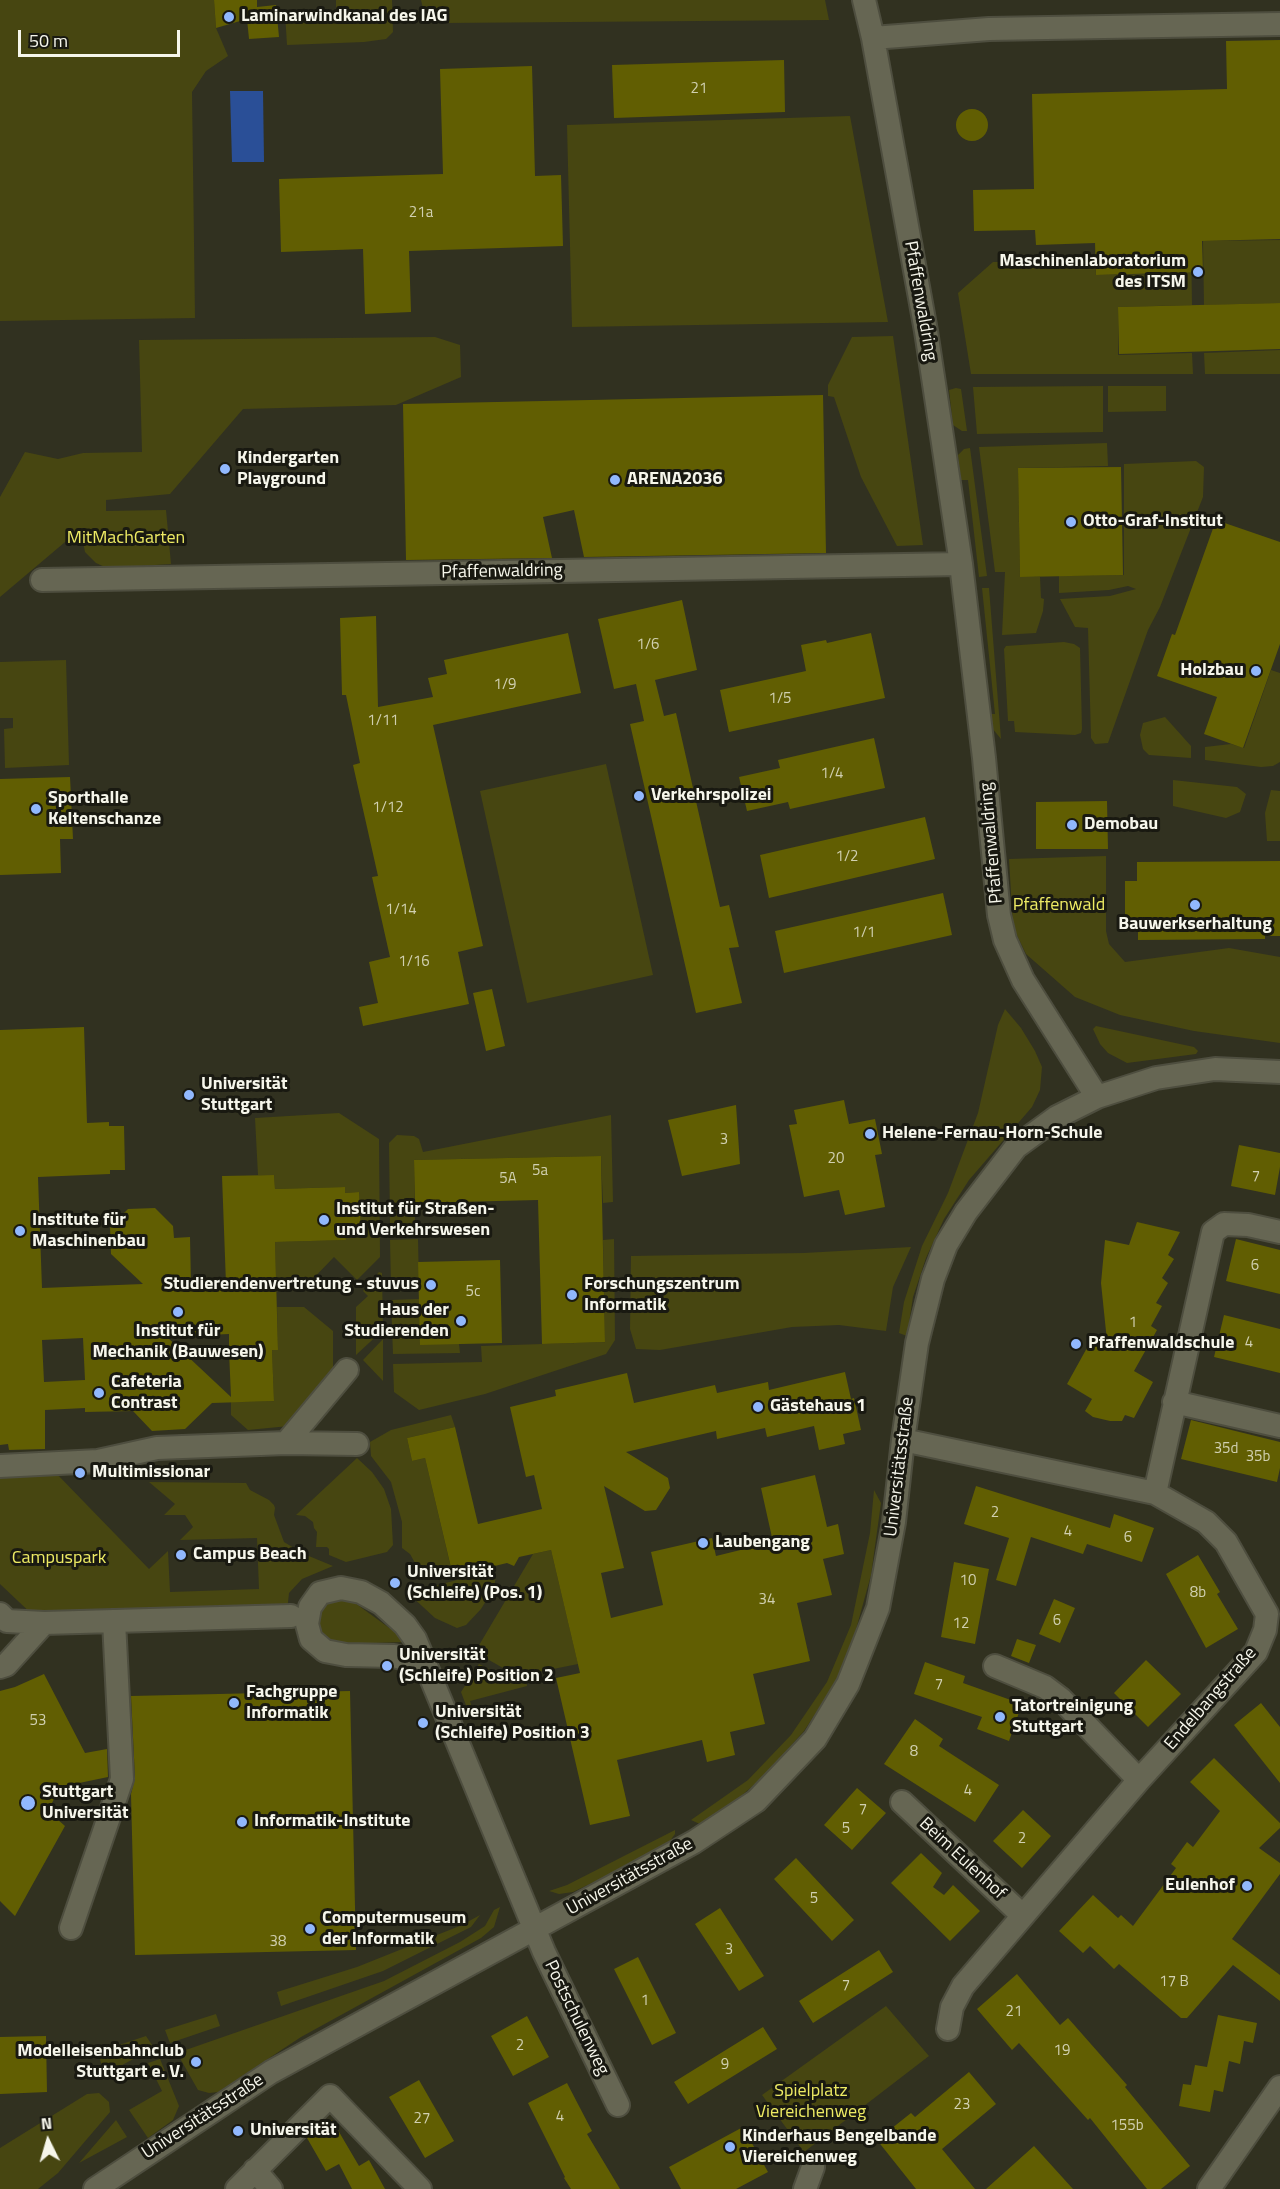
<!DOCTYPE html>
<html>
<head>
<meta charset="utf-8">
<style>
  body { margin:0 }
  #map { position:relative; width:1280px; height:2189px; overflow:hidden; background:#313120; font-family:"Titillium Web",sans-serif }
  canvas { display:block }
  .north { position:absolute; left:18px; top:2111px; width:60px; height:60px; -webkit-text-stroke:4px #191911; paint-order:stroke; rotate:355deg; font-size:16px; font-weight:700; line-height:24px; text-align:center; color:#f6f6eb }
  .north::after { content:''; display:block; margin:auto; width:21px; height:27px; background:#f6f6eb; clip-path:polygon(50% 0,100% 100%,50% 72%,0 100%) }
  .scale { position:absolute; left:18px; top:30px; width:162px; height:27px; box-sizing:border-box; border:3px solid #f6f6eb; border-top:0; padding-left:8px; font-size:18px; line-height:21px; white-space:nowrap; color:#f6f6eb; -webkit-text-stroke:4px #191911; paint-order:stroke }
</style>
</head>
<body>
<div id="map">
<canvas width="1280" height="2189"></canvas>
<div class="north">N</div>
<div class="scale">50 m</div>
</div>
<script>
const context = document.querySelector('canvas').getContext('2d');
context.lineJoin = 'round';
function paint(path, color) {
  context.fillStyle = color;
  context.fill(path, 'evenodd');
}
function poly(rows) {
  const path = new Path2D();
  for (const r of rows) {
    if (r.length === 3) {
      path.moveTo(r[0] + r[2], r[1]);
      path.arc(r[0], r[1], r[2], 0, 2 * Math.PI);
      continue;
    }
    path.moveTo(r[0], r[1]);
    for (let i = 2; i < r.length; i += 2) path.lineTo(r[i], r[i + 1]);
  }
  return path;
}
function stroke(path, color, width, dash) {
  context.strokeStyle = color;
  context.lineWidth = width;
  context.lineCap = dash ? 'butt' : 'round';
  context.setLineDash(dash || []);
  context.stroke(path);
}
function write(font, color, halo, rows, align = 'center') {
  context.font = font + ' "Titillium Web",sans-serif';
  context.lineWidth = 6;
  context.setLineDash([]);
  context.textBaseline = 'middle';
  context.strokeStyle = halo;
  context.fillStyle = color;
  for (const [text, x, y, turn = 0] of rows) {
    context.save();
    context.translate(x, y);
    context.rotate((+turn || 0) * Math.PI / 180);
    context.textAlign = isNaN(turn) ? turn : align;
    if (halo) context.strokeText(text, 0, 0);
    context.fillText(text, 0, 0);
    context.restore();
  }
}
paint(poly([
  [0,0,214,0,216,28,228,56,206,71,192,92,195,318,0,321],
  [336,0,392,0,393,32,386,39,364,42,287,45,285,13,336,12],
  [421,0,825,0,829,20,442,23,425,17],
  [850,116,888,322,572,327,567,125],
  [1280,240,1280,303,1204,305,1203,241],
  [1168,242,1191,242,1192,305,1118,307,1118,355,1192,353,1193,374,971,374,958,293,993,262,1095,260,1096,275,1167,274],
  [893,336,923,545,897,546,861,477,834,397,828,396,828,385,852,337],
  [435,337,460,345,461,377,396,405,243,409,170,494,106,500,106,511,166,510,171,564,107,568,96,563,85,552,82,537,71,537,0,597,0,497,25,452,58,459,83,453,142,452,139,340],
  [1280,350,1280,374,1205,374,1204,353],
  [1103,386,1103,432,977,434,973,387],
  [1108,386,1166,386,1166,411,1108,412],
  [956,388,961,389,967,431,962,431,953,425,949,390],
  [1107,443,1108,466,1018,468,1020,577,1040,577,1041,598,1044,599,1043,611,1036,633,1002,635,1005,572,995,572,979,447],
  [970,448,987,576,979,577,968,480,961,480,958,455,964,449],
  [1196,461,1204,467,1203,497,1160,607,1148,630,1108,743,1095,744,1091,738,1088,628,1075,627,1060,599,1110,596,1136,589,1128,586,1109,590,1059,593,1059,576,1124,575,1124,464],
  [982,588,989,588,1001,739,992,728,988,714,995,714],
  [1064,642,1074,644,1080,648,1082,729,1081,733,1075,735,1015,732,1014,721,1008,721,1004,649,1006,646],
  [66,660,69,765,5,768,4,729,13,728,13,718,0,718,0,662],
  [1271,670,1280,673,1280,762,1273,766,1261,767,1205,760,1205,747,1231,744,1244,748],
  [1165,717,1191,746,1191,758,1149,755,1143,749,1140,735,1143,723],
  [606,764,653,975,527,1003,480,791],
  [1173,780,1237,787,1246,794,1240,812,1226,818,1173,806],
  [1271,790,1280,791,1280,841,1267,841,1265,813],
  [1106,856,1106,931,1109,944,1125,962,1229,948,1280,957,1280,1043,1194,1031,1120,1015,1075,997,1026,954,1013,927,1009,859],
  [1005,1009,1021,1028,1035,1051,1042,1067,1040,1090,1032,1107,969,1180,944,1219,926,1258,913,1297,907,1336,899,1333,904,1302,922,1246,948,1193,978,1113,998,1025],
  [1096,1026,1194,1047,1198,1051,1196,1054,1127,1063,1108,1053,1100,1044,1093,1029],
  [339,1113,379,1139,380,1257,357,1280,334,1257,306,1286,276,1287,275,1242,345,1240,345,1237,360,1236,359,1192,345,1193,344,1187,275,1189,274,1175,258,1175,255,1118],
  [611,1115,613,1202,603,1203,601,1156,414,1160,415,1224,390,1225,389,1143,397,1135,414,1136,419,1139,423,1152],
  [418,1239,419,1285,391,1286,390,1240],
  [614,1239,615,1340,606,1354,485,1394,419,1410,394,1392,393,1364,482,1362,481,1346,605,1342,603,1240],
  [911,1247,893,1287,886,1331,839,1325,792,1327,660,1350,636,1349,630,1329,631,1256,804,1253],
  [379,1272,382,1273,383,1330,356,1355,356,1307,368,1296,363,1291],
  [419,1299,459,1344,460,1353,393,1354,391,1300],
  [277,1307,304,1307,333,1331,333,1376,289,1426,248,1430,231,1415,231,1402,274,1401,272,1350,278,1350],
  [383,1339,383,1381,363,1360],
  [451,1415,455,1427,407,1438,412,1461,425,1458,451,1568,438,1571,439,1578,424,1579,410,1554,402,1548,402,1522,391,1482,371,1456,370,1442,391,1430],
  [357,1458,372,1472,384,1489,391,1509,393,1545,387,1552,346,1562,329,1555,329,1549,327,1547,316,1547,317,1532,314,1528,313,1522,305,1516,296,1515],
  [54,1471,149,1569,168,1551,170,1592,259,1589,257,1538,180,1540,193,1527,185,1515,164,1515,175,1504,149,1482,246,1483,250,1490,269,1500,274,1505,275,1508,274,1515,284,1542,304,1554,333,1566,302,1579,289,1593,287,1612,36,1618,0,1584,0,1474],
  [874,1490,881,1503,871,1575,855,1633,836,1682,804,1731,763,1777,733,1803,702,1825,691,1820,748,1780,791,1735,827,1682,851,1625,870,1533],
  [551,1550,578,1664,543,1671,526,1673,503,1668,475,1652,533,1554],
  [494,1570,496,1576,494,1588,481,1609,466,1625,457,1628,435,1618,409,1594,412,1592],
  [341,1597,351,1600,403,1638,404,1642,343,1644,331,1640,320,1631,317,1621,323,1604],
  [479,1664,503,1676,526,1679,527,1686,470,1701,474,1715,470,1716,461,1692],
  [675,1830,675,1834,667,1845,623,1868,573,1892,559,1894,549,1891,567,1885],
  [500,1907,494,1927,481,1938,301,2037,218,2092,209,2093,198,2090,177,2053,384,1981,460,1942,485,1926,494,1910],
  [480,1915,471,1927,383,1971,281,2006,277,1992,357,1967,462,1925],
  [886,2006,929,2056,804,2152,762,2095],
  [216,2014,220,2026,170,2043,165,2030],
  [146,2036,154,2048,111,2071,105,2072,103,2071,98,2052],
  [160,2059,179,2106,173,2120,148,2138,129,2110,162,2091,148,2063],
  [99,2093,109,2102,110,2112,58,2173,38,2189,0,2189,0,2148,87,2094],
  [116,2120,127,2137,79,2163]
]), '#474611');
paint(poly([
  [230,91,263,91,264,162,232,162]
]), '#2a4f97');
paint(poly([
  [214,0,257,0,257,7,276,5,279,37,249,39,247,19,216,28],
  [1280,40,1280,239,1202,241,1203,272,1096,275,1095,243,1036,245,1035,230,974,231,973,190,1034,189,1032,94,1227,89,1226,41],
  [784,60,785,112,614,118,612,65],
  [532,66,535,176,561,175,563,246,409,251,411,312,365,314,363,249,281,252,279,179,443,174,440,69],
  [972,125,16],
  [1280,303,1280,349,1119,354,1118,307],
  [823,395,826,553,584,557,574,510,543,517,552,558,406,560,403,404],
  [1121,467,1123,575,1020,577,1018,468],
  [1216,520,1280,542,1280,644,1243,748,1204,734,1217,697,1157,676,1172,634,1175,635],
  [682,600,697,670,655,680,664,716,676,713,720,907,729,905,739,947,729,948,742,1003,696,1013,630,724,644,721,636,684,614,689,598,619],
  [376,616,378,707,433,697,428,678,447,674,444,660,568,633,581,693,433,725,483,946,458,952,469,1004,363,1026,359,1007,378,1003,369,962,390,957,372,877,378,876,353,765,360,763,346,695,342,695,340,618],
  [871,633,885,698,729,732,720,690,806,671,801,645,826,640,827,643],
  [874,738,885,788,790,809,788,802,747,811,739,777,780,768,778,760],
  [70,777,73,839,60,839,61,873,0,875,0,779],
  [1107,801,1108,849,1036,849,1036,802],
  [925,817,935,859,769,898,760,855],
  [1280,861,1280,936,1265,936,1265,939,1138,940,1138,928,1125,928,1125,881,1137,881,1137,862],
  [943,893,952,935,784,973,775,931],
  [492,989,505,1046,486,1051,473,993],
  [84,1027,87,1123,109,1122,109,1126,124,1126,125,1170,110,1170,110,1174,38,1177,42,1288,143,1284,111,1254,110,1227,128,1209,155,1208,173,1226,174,1238,190,1237,191,1285,226,1284,222,1176,274,1175,275,1189,345,1187,345,1193,359,1192,361,1236,345,1237,346,1240,275,1242,278,1350,272,1350,274,1401,212,1403,185,1429,152,1431,133,1411,85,1412,85,1408,45,1410,45,1449,9,1450,8,1444,0,1445,0,1030],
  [229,1334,229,1351,231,1397,167,1337],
  [83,1338,85,1380,44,1382,42,1340],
  [844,1100,849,1124,875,1119,882,1154,875,1155,885,1207,845,1215,839,1190,804,1197,789,1125,797,1124,794,1110],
  [736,1105,740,1164,682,1176,668,1120],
  [1239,1145,1280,1153,1280,1167,1275,1195,1231,1186],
  [601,1156,605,1342,542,1344,538,1200,415,1203,414,1160],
  [1137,1222,1180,1232,1168,1255,1174,1259,1162,1278,1168,1283,1156,1303,1162,1306,1151,1326,1157,1330,1134,1371,1153,1382,1134,1418,1125,1415,1122,1421,1110,1421,1093,1417,1085,1411,1092,1399,1067,1384,1093,1337,1107,1341,1101,1283,1105,1240,1129,1245],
  [1236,1239,1280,1250,1280,1294,1226,1281],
  [500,1260,502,1343,420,1345,418,1262],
  [1224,1315,1280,1329,1280,1373,1214,1357],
  [845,1372,851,1399,854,1398,861,1430,843,1434,845,1444,819,1450,814,1426,767,1437,765,1428,717,1439,716,1431,626,1452,668,1478,670,1488,656,1510,645,1511,604,1486,624,1568,601,1573,611,1618,663,1605,651,1552,712,1538,716,1556,773,1542,761,1488,815,1475,827,1527,838,1524,844,1554,823,1559,832,1595,797,1603,810,1661,753,1674,765,1724,730,1732,735,1755,707,1762,702,1740,617,1760,630,1816,590,1825,556,1678,580,1673,551,1550,519,1557,514,1566,507,1563,453,1576,425,1458,412,1461,407,1438,455,1427,478,1524,542,1509,534,1475,526,1477,510,1407,556,1396,555,1390,627,1373,634,1403,715,1385,717,1393,768,1382,769,1390],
  [1191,1420,1280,1442,1280,1468,1277,1482,1181,1459],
  [976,1486,1110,1528,1114,1514,1154,1528,1142,1562,1087,1544,1083,1554,1031,1537,1016,1586,996,1580,1009,1538,964,1524],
  [1198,1555,1220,1592,1217,1594,1238,1629,1206,1648,1166,1574],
  [954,1562,989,1569,975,1644,941,1637],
  [1054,1599,1075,1608,1060,1643,1039,1634],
  [1017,1639,1036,1645,1029,1663,1011,1656],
  [1146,1660,1181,1694,1148,1727,1114,1693],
  [925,1662,965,1676,963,1683,1022,1704,1009,1741,977,1729,982,1717,914,1694],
  [44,1674,85,1753,107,1749,108,1777,60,1787,48,1811,65,1826,15,1916,0,1901,0,1691,15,1687],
  [350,1691,356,1950,135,1955,131,1794,135,1778,131,1696],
  [1261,1703,1280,1727,1280,1783,1234,1725],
  [915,1719,943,1739,939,1746,999,1785,975,1822,884,1764],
  [1214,1758,1280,1823,1280,1828,1259,1848,1280,1863,1280,1874,1232,1939,1280,1975,1280,2001,1233,1965,1187,2018,1181,2018,1119,1964,1114,1969,1090,1946,1083,1953,1059,1931,1093,1895,1118,1918,1121,1915,1133,1926,1176,1868,1171,1864,1187,1842,1193,1847,1220,1811,1190,1782],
  [857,1788,886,1813,852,1850,824,1825],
  [1023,1810,1051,1836,1022,1868,993,1841],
  [921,1853,942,1873,933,1887,944,1895,953,1885,980,1911,950,1941,891,1883],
  [796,1858,854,1920,832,1941,774,1879],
  [720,1908,764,1976,739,1991,695,1924],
  [879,1950,893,1972,813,2023,799,2001],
  [638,1957,676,2033,652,2045,614,1969],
  [1017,1974,1060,2025,1068,2018,1127,2085,1125,2087,1190,2166,1161,2189,1147,2189,1090,2118,1088,2120,1019,2043,1012,2050,977,2009],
  [1218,2015,1257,2023,1253,2043,1244,2041,1240,2064,1229,2061,1223,2092,1214,2090,1210,2112,1179,2106,1183,2084,1191,2085,1195,2065,1207,2067],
  [527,2016,549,2057,513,2076,491,2036],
  [763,2027,777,2049,688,2104,674,2082],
  [46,2036,47,2092,0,2094,0,2037],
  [969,2072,996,2104,942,2149,975,2189,916,2189,877,2140,911,2113,915,2117],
  [419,2080,454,2141,425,2158,389,2097],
  [567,2083,592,2131,587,2134,620,2189,571,2189,564,2178,565,2177,528,2103],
  [332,2120,359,2166,369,2160,385,2189,352,2189,339,2164,326,2171,307,2138,315,2130],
  [743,2127,768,2172,736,2189,681,2189,669,2167],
  [1034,2146,1073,2189,986,2189]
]), '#615e02');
const minor = poly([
  [864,0,873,38,926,331,943,443,961,564,984,758,999,915,1005,940,1023,980,1097,1097],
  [873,38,989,29,1280,24],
  [42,580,961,564],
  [1174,1402,1280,1426],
  [903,1440,1155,1493,1206,1522,1226,1542,1267,1614,1265,1630,1256,1652,1139,1780,963,1986,952,2007,948,2029],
  [286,1443,347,1370],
  [0,1466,98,1461,157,1448,286,1443,357,1444],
  [1155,1493,1213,1232,1224,1224,1248,1225,1280,1232],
  [0,1614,7,1621,44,1623,291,1616],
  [424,1664,394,1656,346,1655,325,1651,311,1639,307,1624,310,1607,320,1593,341,1588,361,1592,381,1603,405,1625,415,1639,544,1952,618,2105],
  [995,1666,1045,1687,1061,1699,1139,1780],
  [0,1667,6,1665,44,1623],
  [902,1802,1022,1915],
  [71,1928,122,1779,114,1621],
  [255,2170,271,2189],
  [95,2189,271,2072,694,1842,756,1801,815,1739,848,1684,878,1608,894,1522,903,1440,917,1343,933,1279,946,1245,966,1212,1016,1147,1057,1117,1097,1097,1156,1078,1215,1069,1280,1072],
  [237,2189,330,2096,420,2189],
  [805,2189,813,2167],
  [1209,2189,1280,2087]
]);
stroke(minor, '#4e4e3f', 26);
stroke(minor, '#666653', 22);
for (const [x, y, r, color] of [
  [229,17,6,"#91b8fd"],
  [1198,272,6,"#91b8fd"],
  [225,469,6,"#91b8fd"],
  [615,480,6,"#91b8fd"],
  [1071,522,6,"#91b8fd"],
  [1256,671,6,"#91b8fd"],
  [639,796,6,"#91b8fd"],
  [36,809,6,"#91b8fd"],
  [1072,825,6,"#91b8fd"],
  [1195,905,6,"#91b8fd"],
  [189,1095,6,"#91b8fd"],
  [870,1134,6,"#91b8fd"],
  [324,1220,6,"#91b8fd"],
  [20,1231,6,"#91b8fd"],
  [431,1285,6,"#91b8fd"],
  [572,1295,6,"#91b8fd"],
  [178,1312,6,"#91b8fd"],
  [461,1321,6,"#91b8fd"],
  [1076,1344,6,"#91b8fd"],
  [99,1393,6,"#91b8fd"],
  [758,1407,6,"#91b8fd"],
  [80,1473,6,"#91b8fd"],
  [703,1543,6,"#91b8fd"],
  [181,1555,6,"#91b8fd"],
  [395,1583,6,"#91b8fd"],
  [387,1666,6,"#91b8fd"],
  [234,1703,6,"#91b8fd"],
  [1000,1717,6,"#91b8fd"],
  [423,1723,6,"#91b8fd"],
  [28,1803,8,"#91b8fd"],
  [242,1822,6,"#91b8fd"],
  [1247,1886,6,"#91b8fd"],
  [310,1929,6,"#91b8fd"],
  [196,2062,6,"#91b8fd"],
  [238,2131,6,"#91b8fd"],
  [730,2147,6,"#91b8fd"]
]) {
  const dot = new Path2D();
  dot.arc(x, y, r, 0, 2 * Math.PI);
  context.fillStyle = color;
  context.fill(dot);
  stroke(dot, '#191911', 2);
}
write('15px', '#d1d0b1', null, [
  ["21",699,89],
  ["21a",421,213],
  ["1/6",648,645],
  ["1/9",505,685],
  ["1/5",780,699],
  ["1/11",383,721],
  ["1/4",832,774],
  ["1/12",388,808],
  ["1/2",847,857],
  ["1/14",401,910],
  ["1/1",864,933],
  ["1/16",414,962],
  ["3",724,1140],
  ["20",836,1159],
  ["5a",540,1171],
  ["7",1256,1177],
  ["5A",508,1179],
  ["6",1255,1266],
  ["5c",473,1292],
  ["1",1133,1323],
  ["4",1249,1343],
  ["35d",1226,1449],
  ["35b",1258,1457],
  ["2",995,1513],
  ["4",1068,1532],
  ["6",1128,1538],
  ["10",968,1581],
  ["8b",1198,1593],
  ["34",767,1600],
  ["6",1057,1621],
  ["12",961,1624],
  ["7",939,1685],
  ["53",38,1721],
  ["8",914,1752],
  ["4",968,1791],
  ["7",863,1810],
  ["5",846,1829],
  ["2",1022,1839],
  ["5",814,1899],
  ["38",278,1942],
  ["3",729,1950],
  ["17 B",1174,1982],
  ["7",846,1986],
  ["1",645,2001],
  ["21",1014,2012],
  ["2",520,2046],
  ["19",1062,2051],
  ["9",725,2065],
  ["23",962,2105],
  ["4",560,2117],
  ["27",422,2119],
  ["155b",1127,2126]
]);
write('bold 18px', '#f6f6eb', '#191911', [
  ["Laminarwindkanal des IAG",241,17],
  ["Maschinenlaboratorium",1186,262,"right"],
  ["des ITSM",1186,283,"right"],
  ["Kindergarten",237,459],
  ["Playground",237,480],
  ["ARENA2036",627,480],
  ["Otto-Graf-Institut",1083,522],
  ["Holzbau",1244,671,"right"],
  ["Verkehrspolizei",651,796],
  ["Sporthalle",48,799],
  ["Keltenschanze",48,820],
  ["Demobau",1084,825],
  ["Bauwerkserhaltung",1195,925,"center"],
  ["Universität",201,1085],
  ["Stuttgart",201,1106],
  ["Helene-Fernau-Horn-Schule",882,1134],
  ["Institut für Straßen-",336,1210],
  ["und Verkehrswesen",336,1231],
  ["Institute für",32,1221],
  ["Maschinenbau",32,1242],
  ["Studierendenvertretung - stuvus",419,1285,"right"],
  ["Forschungszentrum",584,1285],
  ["Informatik",584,1306],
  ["Haus der",449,1311,"right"],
  ["Studierenden",449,1332,"right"],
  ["Institut für",178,1332,"center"],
  ["Mechanik (Bauwesen)",178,1353,"center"],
  ["Pfaffenwaldschule",1088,1344],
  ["Cafeteria",111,1383],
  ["Contrast",111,1404],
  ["Gästehaus 1",770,1407],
  ["Multimissionar",92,1473],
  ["Laubengang",715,1543],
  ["Campus Beach",193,1555],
  ["Universität",407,1573],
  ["(Schleife) (Pos. 1)",407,1594],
  ["Universität",399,1656],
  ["(Schleife) Position 2",399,1677],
  ["Fachgruppe",246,1693],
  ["Informatik",246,1714],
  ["Tatortreinigung",1012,1707],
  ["Stuttgart",1012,1728],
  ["Universität",435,1713],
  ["(Schleife) Position 3",435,1734],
  ["Stuttgart",42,1793],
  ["Universität",42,1814],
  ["Informatik-Institute",254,1822],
  ["Eulenhof",1235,1886,"right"],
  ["Computermuseum",322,1919],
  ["der Informatik",322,1940],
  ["Modelleisenbahnclub",184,2052,"right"],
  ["Stuttgart e. V.",184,2073,"right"],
  ["Universität",250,2131],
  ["Kinderhaus Bengelbande",742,2137],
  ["Viereichenweg",742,2158]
], 'left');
write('18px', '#f6f6eb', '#191911', [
  ["Pfaffenwaldring",920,301,80],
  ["Pfaffenwaldring",502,572,-1],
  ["Pfaffenwaldring",992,843,-95],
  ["Universitätsstraße",900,1467,-83],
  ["Endelbangstraße",1211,1699,-49],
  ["Beim Eulenhof",962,1859,43],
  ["Universitätsstraße",630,1877,-29],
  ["Postschulenweg",576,2018,64],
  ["Universitätsstraße",203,2117,-33]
]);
write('18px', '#eeeb64', '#191911', [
  ["MitMachGarten",126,539],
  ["Pfaffenwald",1059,906],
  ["Campuspark",59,1559],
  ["Spielplatz",811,2092],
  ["Viereichenweg",811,2113]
]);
</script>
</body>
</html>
